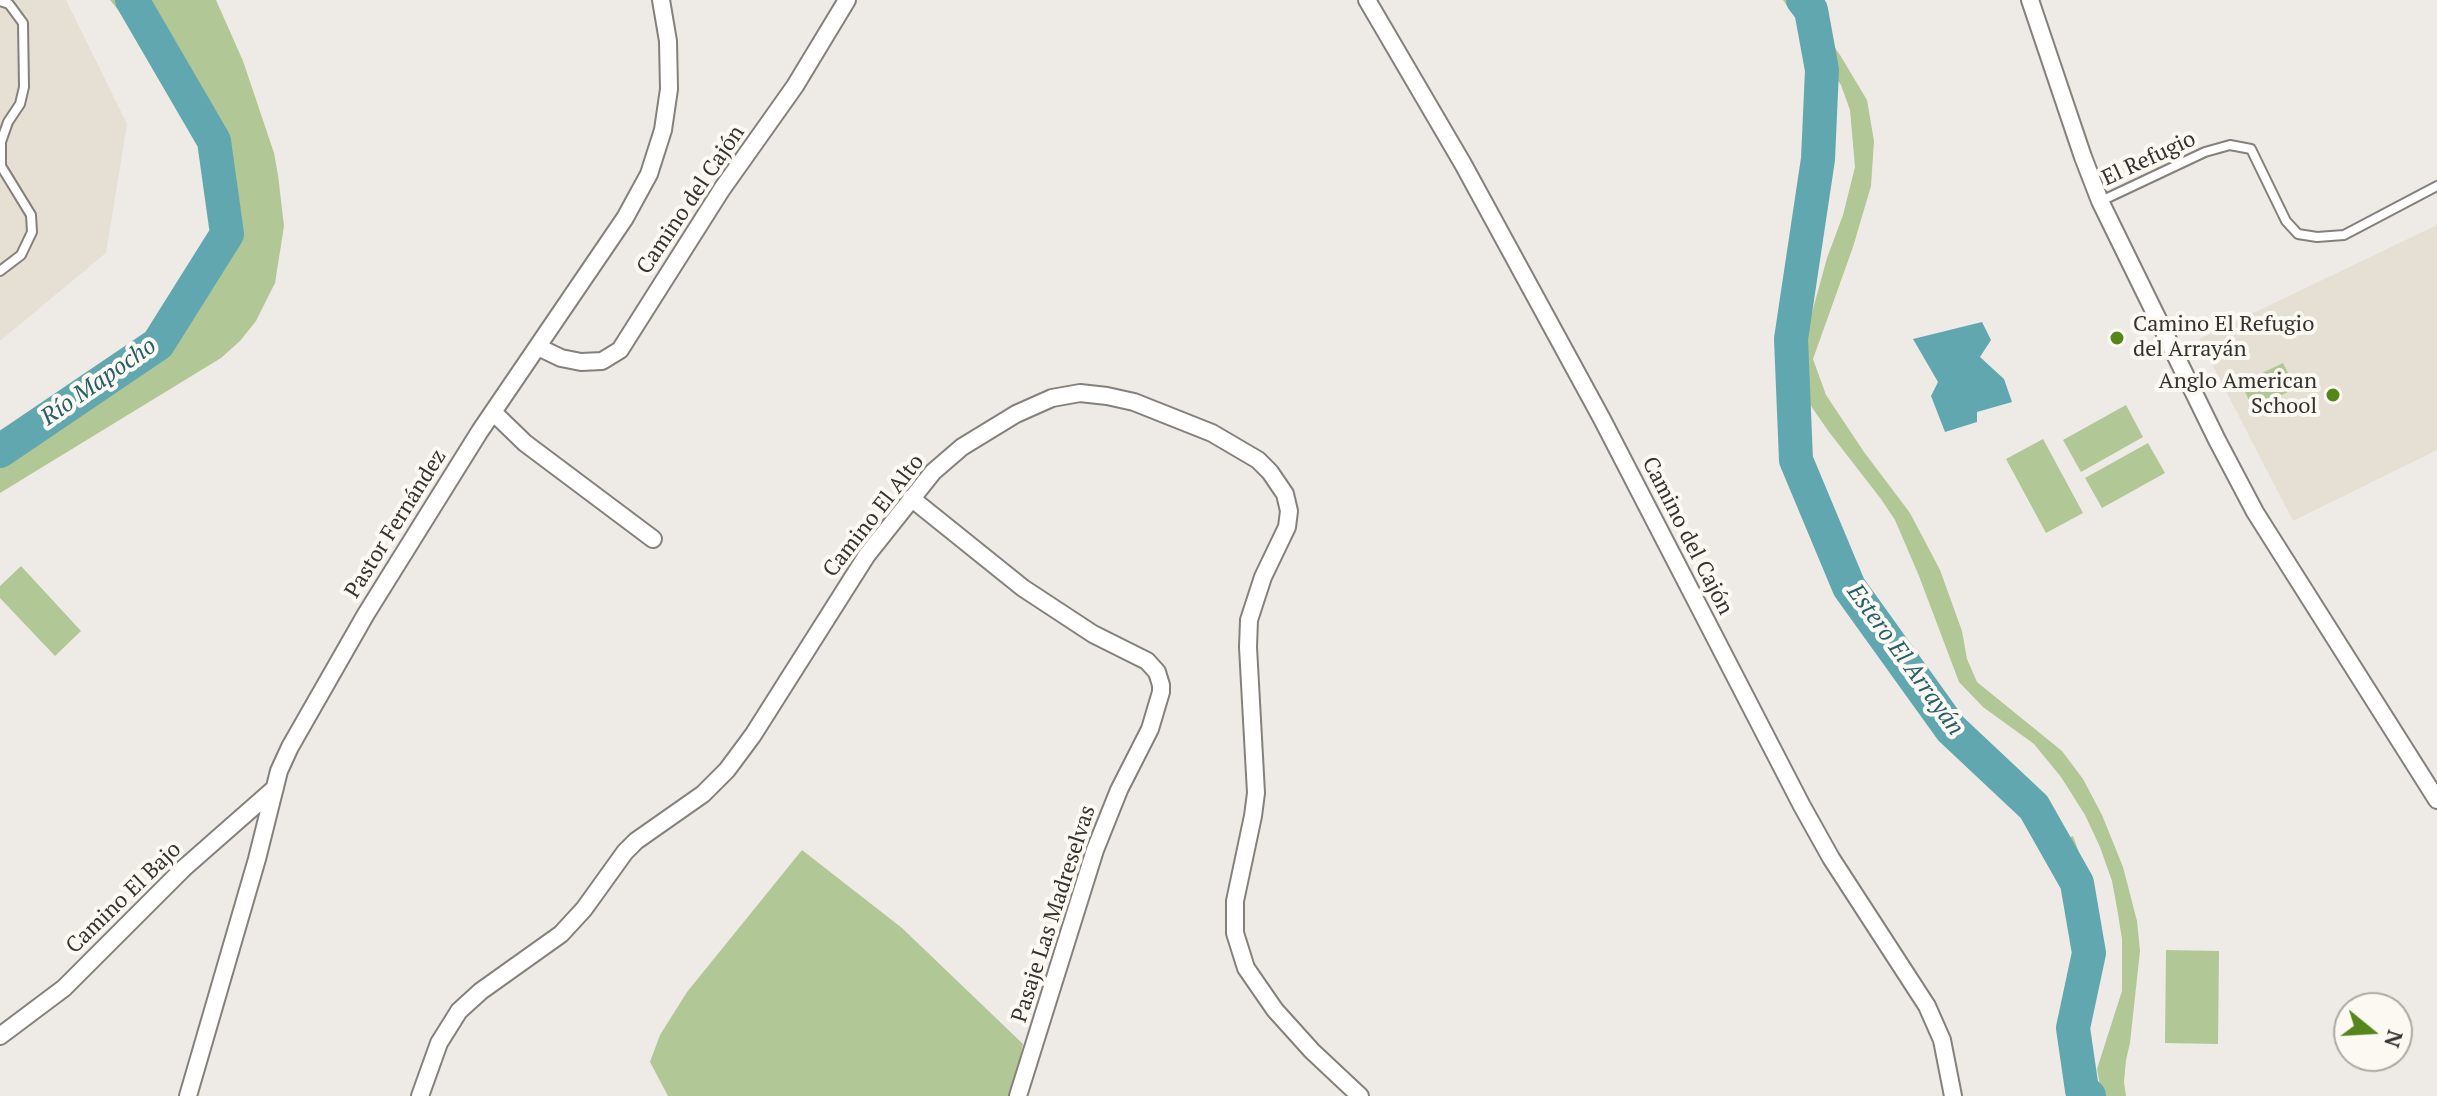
<!DOCTYPE html>
<html>
<head>
<meta charset="utf-8">
<style>
  body { margin:0 }
  #map { position:relative; width:2437px; height:1096px; overflow:hidden; background:#eeebe6; font-family:"PT Serif",serif }
  canvas { display:block }
  .north { position:absolute; left:2333px; top:992px; width:80px; height:80px; box-sizing:border-box; background:#fcf9f3; border:2px solid #acaaa5; border-radius:50%; rotate:108deg; font-size:22px; font-weight:700; line-height:32px; text-align:center; color:#343331 }
  .north::after { content:''; display:block; margin:auto; width:28px; height:36px; background:#558619; clip-path:polygon(50% 0,100% 100%,50% 72%,0 100%) }
</style>
</head>
<body>
<div id="map">
<canvas width="2437" height="1096"></canvas>
<div class="north">N</div>
</div>
<script>
const context = document.querySelector('canvas').getContext('2d');
context.lineJoin = 'round';
function paint(path, color) {
  context.fillStyle = color;
  context.fill(path, 'evenodd');
}
function poly(rows) {
  const path = new Path2D();
  for (const r of rows) {
    path.moveTo(r[0], r[1]);
    for (let i = 2; i < r.length; i += 2) path.lineTo(r[i], r[i + 1]);
  }
  return path;
}
function stroke(path, color, width, dash) {
  context.strokeStyle = color;
  context.lineWidth = width;
  context.lineCap = dash ? 'butt' : 'round';
  context.setLineDash(dash || []);
  context.stroke(path);
}
function write(font, color, halo, rows, align = 'center') {
  context.font = font + ' "PT Serif",serif';
  context.lineWidth = 8;
  context.setLineDash([]);
  context.textBaseline = 'middle';
  context.strokeStyle = halo;
  context.fillStyle = color;
  for (const [text, x, y, turn = 0] of rows) {
    context.save();
    context.translate(x, y);
    context.rotate((+turn || 0) * Math.PI / 180);
    context.textAlign = isNaN(turn) ? turn : align;
    if (halo) context.strokeText(text, 0, 0);
    context.fillText(text, 0, 0);
    context.restore();
  }
}
paint(poly([
  [0,0,66,0,127,124,106,253,0,341],
  [2437,225,2437,450,2293,521,2199,339]
]), '#e6dfd4');
paint(poly([
  [110,0,216,0,243,61,274,153,278,175,284,226,275,283,256,321,240,341,221,358,0,493,0,444,81,394,160,329,197,278,213,242,223,188,217,152,173,78],
  [1783,0,1802,0,1840,55,1867,100,1874,141,1871,186,1853,247,1813,359,1826,395,1864,452,1910,513,1940,570,1962,631,1967,659,1977,682,2062,751,2083,779,2102,815,2123,867,2137,921,2140,951,2130,1043,2126,1060,2124,1082,2126,1096,2102,1096,2097,1069,2122,991,2122,939,2117,908,2112,881,2100,847,2085,815,2061,777,2034,744,1983,707,1959,682,1919,576,1895,520,1881,499,1829,432,1802,393,1796,381,1802,349,1827,258,1843,215,1855,167,1850,110,1841,85],
  [2283,363,2296,388,2253,409,2241,383],
  [2126,405,2143,437,2081,472,2063,440],
  [2043,439,2083,513,2046,533,2006,459],
  [2148,443,2165,473,2102,508,2085,478],
  [21,566,81,631,55,656,0,598,0,586],
  [2073,836,2095,896,2069,905,2047,846],
  [802,850,902,928,1023,1044,1012,1096,668,1096,650,1062,660,1035,687,992],
  [2166,950,2219,951,2218,1044,2165,1043]
]), '#b1c796');
paint(poly([
  [1982,322,1991,340,1980,357,2004,379,2012,402,1977,412,1977,422,1945,432,1931,396,1938,382,1913,339]
]), '#61a7b0');
stroke(poly([
  [1803,0,1811,10,1822,70,1818,159,1791,339,1796,460,1849,587,1951,729,2034,807,2077,883,2089,953,2073,1028,2082,1090,2089,1096],
  [0,451,158,344,227,234,214,141,132,0]
]), '#61a7b0', 34);
const service = poly([
  [0,1,9,4,23,23,24,87,20,104,8,122,1,142,1,166,31,215,32,232,21,255,0,271],
  [2101,201,2205,152,2230,145,2251,149,2286,221,2298,234,2317,237,2344,235,2437,186]
]);
const minor = poly([
  [1367,0,1463,164,1602,419,1802,806,1831,858,1927,1006,1942,1040,1953,1096],
  [2030,0,2083,157,2100,201,2217,440,2255,512,2437,800],
  [538,347,561,358,581,362,602,361,620,350,722,189,795,86,847,0],
  [493,412,525,443,653,539],
  [911,498,1023,588,1093,634,1147,661,1157,672,1161,685,1161,692,1150,729,1119,790,1095,850,1018,1096],
  [0,1036,64,988,184,868,275,788],
  [188,1096,257,859,279,771,290,747,366,614,480,431,625,218,649,174,663,130,669,89,668,41,661,0],
  [420,1096,439,1043,459,1011,481,991,561,934,584,909,625,852,636,841,703,794,727,770,753,735,867,555,933,472,962,447,1016,414,1052,398,1080,393,1107,396,1134,402,1212,433,1258,460,1270,472,1285,494,1289,511,1287,527,1263,577,1249,620,1248,647,1256,793,1253,816,1235,901,1235,933,1246,968,1275,1010,1312,1051,1360,1096]
]);
stroke(service, '#84817c', 12);
stroke(minor, '#84817c', 20);
stroke(service, '#fff', 8);
stroke(minor, '#fff', 16);
for (const [x, y, r, color] of [
  [2117,338,8,"#558619"],
  [2333,395,8,"#558619"]
]) {
  const dot = new Path2D();
  dot.arc(x, y, r, 0, 2 * Math.PI);
  context.fillStyle = color;
  context.fill(dot);
  stroke(dot, '#fcf9f3', 3);
}
write('22px', '#343331', '#fcf9f3', [
  ["El Refugio",2149,159,-25],
  ["Camino del Cajón",691,200,-56],
  ["Camino El Alto",874,516,-52],
  ["Pastor Fernández",396,524,-58],
  ["Camino del Cajón",1687,536,63],
  ["Camino El Bajo",124,898,-44],
  ["Pasaje Las Madreselvas",1054,914,-72]
]);
write('22px', '#343331', '#fcf9f3', [
  ["Camino El Refugio",2133,325],
  ["del Arrayán",2133,350],
  ["Anglo American",2317,382,"right"],
  ["School",2317,407,"right"]
], 'left');
write('italic 24px', '#255f67', '#fcf9f3', [
  ["Río Mapocho",99,382,-35],
  ["Estero El Arrayán",1905,660,54]
]);
</script>
</body>
</html>
